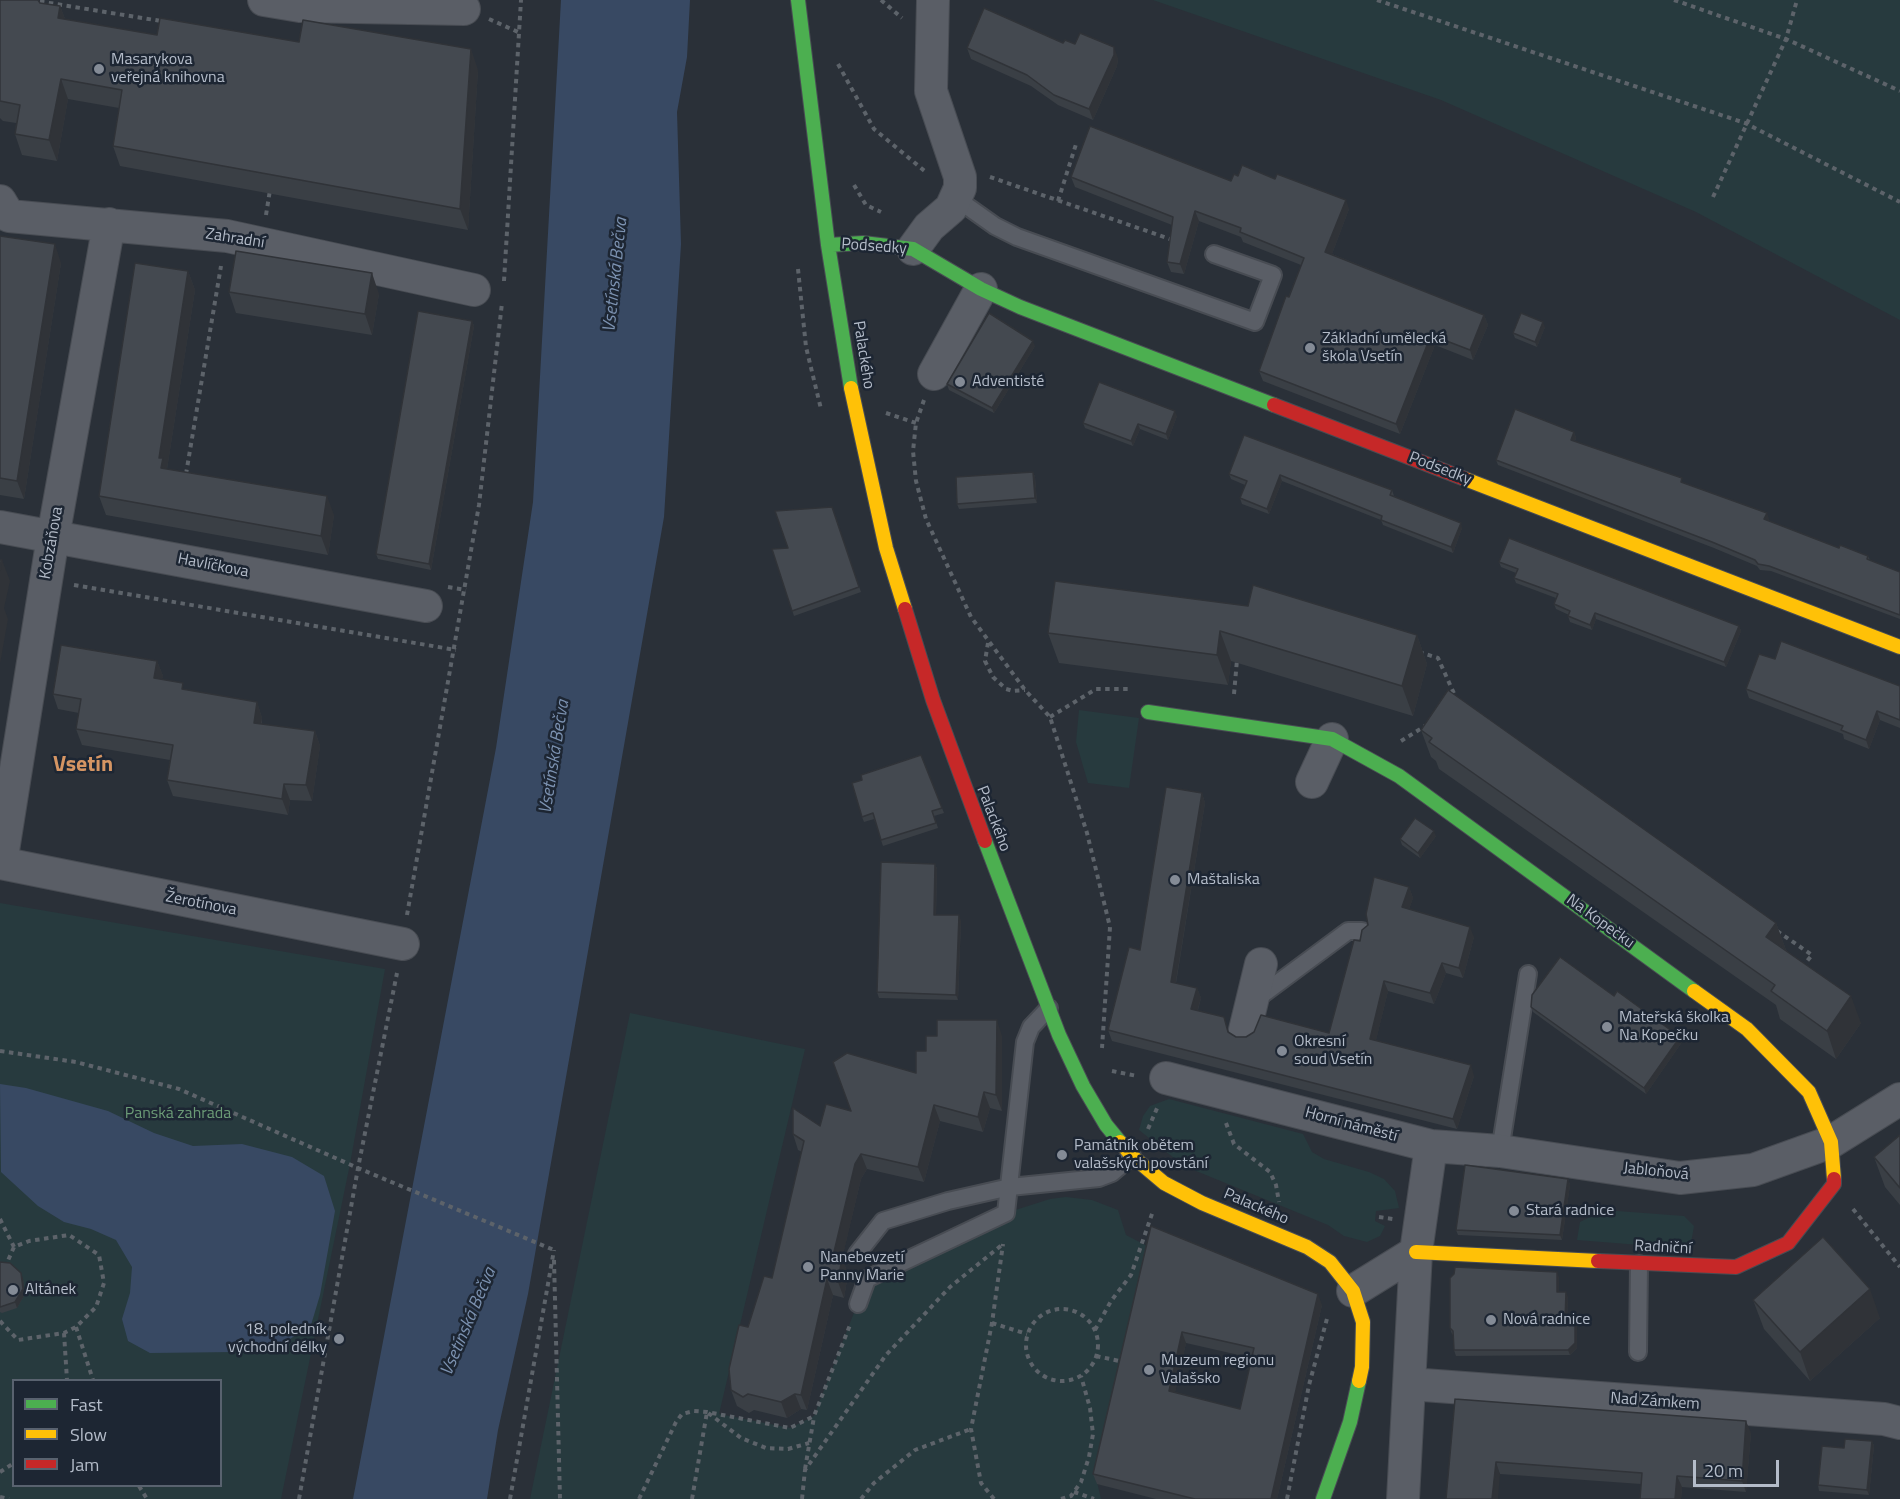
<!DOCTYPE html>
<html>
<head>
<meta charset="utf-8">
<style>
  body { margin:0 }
  #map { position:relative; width:1900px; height:1499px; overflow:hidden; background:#2a3038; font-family:"Titillium Web",sans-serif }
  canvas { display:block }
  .legend { position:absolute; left:12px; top:1379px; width:210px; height:108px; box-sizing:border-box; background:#1d2633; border:2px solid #59626f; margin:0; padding:8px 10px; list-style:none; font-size:18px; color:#b4bcc9 }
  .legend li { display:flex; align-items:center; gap:12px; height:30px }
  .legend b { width:30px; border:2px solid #59626f }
  .scale { position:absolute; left:1693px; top:1460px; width:86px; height:27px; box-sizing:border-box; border:3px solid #b4bcc9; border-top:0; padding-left:8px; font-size:18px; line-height:21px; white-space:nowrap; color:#b4bcc9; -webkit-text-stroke:4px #1d2633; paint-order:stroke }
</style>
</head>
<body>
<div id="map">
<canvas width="1900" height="1499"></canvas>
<ul class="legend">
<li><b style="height:8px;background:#4caf50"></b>Fast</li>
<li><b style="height:8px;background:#ffc107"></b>Slow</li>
<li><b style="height:8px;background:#c62828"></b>Jam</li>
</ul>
<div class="scale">20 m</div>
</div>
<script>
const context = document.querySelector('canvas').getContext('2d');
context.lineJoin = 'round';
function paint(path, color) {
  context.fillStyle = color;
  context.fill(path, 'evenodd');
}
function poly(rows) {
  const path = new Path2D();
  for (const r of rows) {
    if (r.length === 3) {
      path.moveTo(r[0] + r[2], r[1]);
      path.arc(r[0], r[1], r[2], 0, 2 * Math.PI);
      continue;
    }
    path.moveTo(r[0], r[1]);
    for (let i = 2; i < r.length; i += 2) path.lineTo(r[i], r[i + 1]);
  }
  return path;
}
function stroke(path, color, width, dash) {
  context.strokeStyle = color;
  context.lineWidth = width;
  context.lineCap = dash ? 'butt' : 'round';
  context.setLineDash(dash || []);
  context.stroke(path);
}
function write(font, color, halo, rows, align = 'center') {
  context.font = font + ' "Titillium Web",sans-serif';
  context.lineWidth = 5;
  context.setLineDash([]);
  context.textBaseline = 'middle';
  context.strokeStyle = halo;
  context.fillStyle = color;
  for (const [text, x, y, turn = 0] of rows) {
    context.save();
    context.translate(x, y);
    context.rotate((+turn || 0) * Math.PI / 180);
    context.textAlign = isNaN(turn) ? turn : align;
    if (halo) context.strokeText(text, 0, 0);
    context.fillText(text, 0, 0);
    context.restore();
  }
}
paint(poly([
  [1153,0,1900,0,1900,320,1696,212,1441,100],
  [1079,710,1139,718,1129,788,1088,783,1076,742],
  [0,903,385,969,350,1164,281,1499,0,1499],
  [14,1380,220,1380,220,1486,14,1486],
  [630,1013,805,1049,719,1414,790,1428,814,1416,867,1279,1006,1213,1050,1199,1066,1197,1092,1200,1118,1210,1126,1235,1151,1248,1097,1482,1101,1499,530,1499],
  [1169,1099,1303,1134,1312,1152,1324,1159,1369,1172,1384,1179,1395,1191,1399,1208,1376,1211,1375,1221,1385,1226,1380,1236,1367,1242,1344,1236,1328,1225,1184,1166,1139,1130,1143,1116,1150,1106],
  [1604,1210,1684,1216,1694,1226,1690,1249,1577,1240,1580,1222]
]), '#273a3e');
paint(poly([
  [561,0,690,0,687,57,677,112,681,244,664,517,528,1294,498,1430,487,1499,353,1499,496,748,533,502],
  [0,1084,26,1088,108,1111,154,1133,193,1146,242,1144,292,1157,324,1176,335,1211,320,1295,311,1325,284,1343,235,1352,150,1353,128,1341,122,1319,130,1293,132,1267,116,1240,91,1229,64,1222,38,1206,1,1172]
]), '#384963');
const lane = poly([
  [957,199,995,226,1017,237,1255,322,1273,275,1214,254],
  [1255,1000,1348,931,1362,931],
  [1500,1151,1528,974],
  [857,1254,883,1221,948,1201,1010,1187,1099,1178,1112,1173,1132,1156],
  [858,1304,867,1279,1006,1213,1025,1042,1031,1027,1049,1008],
  [1638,1352,1639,1264]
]);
const street = poly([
  [264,0,300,6,464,9],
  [0,201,9,216,227,236,474,290],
  [913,249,929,227,951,208,960,188,960,177,931,91,933,0],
  [934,374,981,289],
  [0,527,426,606],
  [1312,782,1332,739],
  [0,863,403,944],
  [1,863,53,537,109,224],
  [1245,1030,1261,964],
  [1166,1078,1431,1146,1416,1252,1403,1499],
  [1431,1146,1500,1151,1680,1178,1753,1170,1831,1142,1900,1099],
  [1353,1291,1416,1252],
  [1410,1384,1884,1419,1900,1423]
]);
const fast = poly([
  [798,0,828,245,851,388],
  [828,245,863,243,913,249,981,289,1020,307,1274,405],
  [1148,712,1332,739,1399,776,1694,991],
  [985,841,1059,1035,1083,1086,1106,1125,1120,1142],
  [1323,1499,1350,1422,1359,1381]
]);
const slow = poly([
  [851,388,886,548,905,609],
  [1465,479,1900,647],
  [1694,991,1747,1029,1809,1092,1831,1142,1834,1179],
  [1120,1142,1132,1156,1164,1183,1202,1203,1307,1247,1330,1262,1353,1291,1363,1322,1362,1367,1359,1381],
  [1416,1252,1598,1261]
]);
const jam = poly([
  [1274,405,1465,479],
  [905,609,933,700,985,841],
  [1598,1261,1736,1267,1788,1243,1834,1184,1834,1179]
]);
stroke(lane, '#484c53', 20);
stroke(street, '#484c53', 34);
stroke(fast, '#484c53', 16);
stroke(slow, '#484c53', 16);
stroke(jam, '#484c53', 16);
stroke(poly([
  [31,0,161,21],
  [881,0,902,18],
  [1377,0,1745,123,1900,202],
  [1674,0,1786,39,1900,91],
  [489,19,518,32],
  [838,64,874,129,927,173],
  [990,177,1173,240],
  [854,185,866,205,881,212],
  [1713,197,1786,39,1797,0],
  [1058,201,1077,141],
  [266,215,270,190],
  [798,269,806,347,821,409],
  [504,281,521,0],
  [924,400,916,423,913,451,916,481,926,519,971,617,1025,690,1050,717,1087,833,1110,927,1102,1048],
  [886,413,916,423],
  [186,474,221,266],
  [74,585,456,650],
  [448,587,466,590],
  [988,643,985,661,993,677,1006,689,1013,691,1025,690],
  [1419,652,1438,658,1456,698],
  [1234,694,1237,660],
  [1050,717,1096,689,1128,689],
  [1401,741,1425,726],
  [407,915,479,505,502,303],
  [1777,931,1812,955,1803,966],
  [0,1051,76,1062,179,1089,358,1168,554,1250],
  [1112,1071,1137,1076],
  [1226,1123,1234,1144,1270,1172,1276,1185,1279,1202],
  [1148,1129,1158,1106],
  [1853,1209,1900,1267],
  [1379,1217,1393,1219],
  [0,1219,14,1247],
  [554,1260,560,1499],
  [1062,1345,36],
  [0,1321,18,1340,64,1333,76,1327,96,1307,104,1283,99,1255,69,1235,29,1241,14,1247,6,1265],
  [992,1323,1027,1334],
  [76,1327,93,1380],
  [1095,1330,1111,1301,1131,1275,1153,1211],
  [64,1333,67,1380],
  [1096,1356,1124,1362],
  [805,1469,814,1417],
  [0,1472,14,1463],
  [139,1486,147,1499],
  [1074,1492,1094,1499],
  [0,1497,9,1499],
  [299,1499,358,1168,397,973],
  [510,1499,554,1250],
  [639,1499,676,1422,682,1414,694,1411,707,1412,790,1428,814,1416,850,1325],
  [692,1499,707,1412,741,1438,766,1448,788,1449,809,1443],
  [802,1499,805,1470,886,1355,950,1287,1003,1244],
  [861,1499,874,1483,915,1450,971,1429],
  [994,1499,981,1483,971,1429,992,1323,1003,1244],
  [1061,1499,1071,1496,1081,1482,1089,1457,1093,1434,1090,1408,1081,1376],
  [1287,1499,1309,1385,1328,1315]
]), '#5d636a', 4, [4.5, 4.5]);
stroke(lane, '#5a5e66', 16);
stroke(street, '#5a5e66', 32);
stroke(fast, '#4caf50', 14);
stroke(slow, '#ffc107', 14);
stroke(jam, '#c62828', 14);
paint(poly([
  [0,0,40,3,60,6,65,19,157,35,299,42,478,70,468,230,120,166,113,146,119,108,68,99,57,161,22,155,15,134,16,123,3,121,0,118],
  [1063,43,1075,44,1118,58,1117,66,1093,120,1058,105,1031,86,971,59,967,48],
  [1071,177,1231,181,1349,209,1332,254,1484,315,1488,325,1473,360,1435,345,1400,434,1263,381,1259,371,1301,265,1243,242,1241,237,1199,221,1184,274,1171,272,1167,262,1172,225,1075,187],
  [0,236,61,263,24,499,0,495],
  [188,271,195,290,167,469,334,515,328,555,106,515,99,496],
  [229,292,379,294,372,335,236,313],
  [472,321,474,326,431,570,378,559,376,554],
  [1545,327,1537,347,1515,338,1513,333],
  [1035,346,994,413,949,390,947,384],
  [1177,416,1168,440,1140,429,1133,446,1085,428,1083,423],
  [1574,432,1576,438,1575,441,1683,483,1769,519,1768,521,1839,548,1868,556,1870,560,1900,572,1900,619,1771,571,1760,570,1757,566,1714,548,1498,465,1496,460],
  [1244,435,1392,490,1394,496,1462,528,1453,553,1383,525,1381,520,1282,481,1269,514,1242,504,1240,498,1245,485,1231,479,1229,474],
  [1033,472,1035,477,1037,503,959,509,957,504],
  [832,507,861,592,794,616,772,549,788,548],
  [1499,562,1739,626,1741,631,1726,667,1596,619,1592,630,1570,622,1568,616,1569,615,1556,609,1554,604,1556,598,1516,583,1514,578,1516,573,1501,567],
  [1055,581,1417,635,1427,664,1413,716,1231,661,1228,685,1059,663,1048,633],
  [1775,659,1900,686,1900,728,1880,720,1869,749,1844,739,1843,734,1749,698,1746,689],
  [157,661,163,676,162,679,185,690,257,702,262,718,262,724,315,731,320,746,312,801,290,800,288,815,173,796,167,780,170,760,82,745,76,729,79,713,58,709,53,694],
  [1421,730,1776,923,1786,950,1861,1023,1836,1059,1780,1019,1776,1005,1439,769,1436,761,1431,757],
  [921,755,944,813,934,816,938,828,883,846,874,819,864,822,862,817,862,780],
  [1202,793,1205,803,1176,983,1197,988,1201,998,1198,1010,1236,1037,1329,1033,1360,941,1409,887,1413,898,1409,909,1474,937,1463,978,1446,973,1434,1004,1388,991,1376,1040,1474,1076,1457,1129,1112,1041,1108,1030,1140,950],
  [1436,836,1420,858,1402,845,1400,839],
  [935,864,937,869,936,915,961,921,958,1000,879,998,877,992],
  [1531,1007,1680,1037,1682,1042,1646,1094,1533,1012],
  [1002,1036,1002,1111,990,1108,983,1132,940,1121,924,1182,867,1169,861,1179,842,1258,848,1274,844,1298,833,1295,807,1410,801,1409,787,1418,754,1410,749,1413,737,1406,731,1390,748,1327,772,1278,802,1152,798,1150,793,1134,820,1126,851,1111,916,1073,926,1051],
  [1900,1135,1900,1205,1885,1187,1874,1157],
  [1568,1179,1570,1185,1562,1240,1458,1235,1456,1230],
  [1151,1226,1322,1305,1277,1499,1156,1499,1097,1484,1093,1474],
  [1186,1343,1252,1358,1240,1409,1175,1392],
  [0,1262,23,1279,25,1294,17,1308,2,1313,0,1312],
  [1559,1277,1559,1292,1568,1297,1567,1321,1577,1326,1577,1348,1570,1355,1456,1356,1454,1350,1453,1335,1452,1334,1450,1328],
  [1753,1300,1880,1318,1810,1381,1764,1329],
  [1455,1399,1751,1433,1746,1492,1682,1487,1681,1499,1640,1499,1641,1484,1500,1474],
  [1872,1441,1874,1446,1869,1495,1819,1491,1818,1485,1844,1448]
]), '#3a3f45');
paint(poly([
  [60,6,68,27,58,18],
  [1114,47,1118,58,1117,66,1093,120,1089,109],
  [471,49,478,70,468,230,460,209],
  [61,79,68,99,57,161,49,140],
  [1346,200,1349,209,1329,262,1325,252],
  [1195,211,1199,221,1184,274,1180,264],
  [55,244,61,263,24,499,17,481],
  [188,271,195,290,167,469,161,468,159,458],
  [372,273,379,294,372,335,365,314],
  [1484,315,1488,325,1473,360,1470,350],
  [472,321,474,326,431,570,429,564],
  [1543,322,1545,327,1537,347,1535,342],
  [1431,335,1435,345,1400,434,1396,424],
  [1033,341,1035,346,994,413,992,408],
  [1175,411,1177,416,1168,440,1166,434],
  [1138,424,1140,429,1133,446,1131,441],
  [1574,432,1576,438,1573,445,1571,440],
  [1033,472,1035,477,1037,503,1035,498],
  [1280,475,1282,481,1269,514,1267,509],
  [327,496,334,515,328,555,321,536],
  [1767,513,1769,519,1766,525,1764,519],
  [1461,523,1462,528,1453,553,1451,547],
  [2,560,10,581,4,608,8,619,0,664,0,571],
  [1595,613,1596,619,1592,630,1590,625],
  [1739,626,1741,631,1726,667,1724,662],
  [1220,631,1231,661,1228,685,1217,655],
  [1417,635,1427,664,1413,716,1402,686],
  [157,661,163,676,160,694,154,678],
  [257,702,262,718,259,739,254,723],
  [1877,711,1880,720,1869,749,1866,740],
  [315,731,320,746,312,801,306,785],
  [284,784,290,800,288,815,282,799],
  [1202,793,1205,803,1174,993,1171,982],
  [1434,831,1436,836,1420,858,1418,853],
  [935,864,937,869,936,920,934,915],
  [1409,887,1413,898,1406,918,1402,907],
  [959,915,961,921,958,1000,956,995],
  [1776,923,1786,950,1766,937],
  [1470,927,1474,937,1463,978,1459,968],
  [1442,963,1446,973,1434,1004,1430,993],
  [1384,981,1388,991,1374,1049,1370,1039],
  [1197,988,1201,998,1195,1019,1191,1009],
  [1851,996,1861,1023,1836,1059,1827,1031],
  [997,1020,1002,1036,1002,1111,996,1095],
  [1680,1037,1682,1042,1646,1094,1644,1088],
  [1471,1065,1474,1076,1457,1129,1453,1119],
  [984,1092,990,1108,983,1132,978,1117],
  [934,1105,940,1121,924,1182,918,1167],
  [861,1154,867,1169,861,1179,839,1272,833,1256,855,1164],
  [1568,1179,1570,1185,1562,1240,1560,1235],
  [842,1258,848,1274,844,1298,838,1282],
  [1557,1272,1559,1277,1559,1297,1557,1292],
  [21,1273,23,1279,25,1294,17,1308,15,1302],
  [827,1279,833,1295,807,1410,801,1395],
  [1870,1289,1880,1318,1810,1381,1800,1352],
  [1566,1292,1568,1297,1567,1326,1565,1321],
  [1318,1294,1322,1305,1277,1499,1271,1499],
  [1575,1321,1577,1326,1577,1348,1570,1355,1568,1350],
  [1182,1332,1186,1343,1173,1402,1169,1391],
  [795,1394,801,1409,787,1418,781,1402],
  [1746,1421,1751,1433,1746,1492,1742,1481],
  [1872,1441,1874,1446,1869,1495,1867,1490],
  [1496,1462,1500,1474,1498,1499,1492,1499],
  [1677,1476,1682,1487,1681,1499,1675,1499]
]), '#303338');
const building = poly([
  [0,0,38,0,40,3,60,6,58,18,157,35,160,18,299,42,303,20,471,49,460,209,113,146,122,90,61,79,49,140,15,134,20,105,0,101,0,0],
  [984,8,1063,43,1065,40,1075,44,1080,33,1114,47,1114,55,1089,109,1054,95,1027,75,967,48,984,8],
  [1090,126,1231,181,1234,174,1238,176,1242,165,1275,179,1277,174,1346,200,1325,252,1484,315,1470,350,1431,335,1396,424,1259,371,1286,296,1289,297,1304,258,1240,232,1241,228,1195,211,1180,264,1167,262,1173,217,1071,177,1090,126],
  [0,236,55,244,17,481,0,478,0,236],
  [236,251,372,273,365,314,229,292,236,251],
  [135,263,188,271,159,458,163,458,161,468,327,496,321,536,99,496,135,263],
  [418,311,472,321,429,564,376,554,418,311],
  [989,313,1033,341,992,408,947,384,989,313],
  [1521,313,1543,322,1535,342,1513,333,1521,313],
  [1099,382,1175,411,1166,434,1138,424,1131,441,1083,423,1099,382],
  [1515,409,1574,432,1571,440,1682,478,1681,482,1767,513,1764,519,1839,548,1840,545,1868,556,1867,559,1900,572,1900,615,1769,566,1758,564,1755,560,1712,542,1496,460,1515,409],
  [1244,435,1392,490,1390,495,1461,523,1451,547,1381,520,1382,516,1280,475,1267,509,1240,498,1247,481,1229,474,1244,435],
  [1033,472,1035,498,957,504,956,477,1033,472],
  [832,507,859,587,792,611,772,549,788,548,775,511,832,507],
  [1509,538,1739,626,1724,662,1595,613,1590,625,1568,616,1570,611,1554,604,1558,594,1514,578,1518,569,1499,562,1509,538],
  [0,560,2,560,0,571,0,560],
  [1055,581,1248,606,1253,585,1417,635,1402,686,1220,631,1217,655,1048,633,1055,581],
  [1781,641,1900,686,1900,720,1877,711,1866,740,1841,730,1843,726,1746,689,1759,654,1775,659,1781,641],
  [61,645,157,661,154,678,183,683,182,689,257,702,254,723,315,731,306,785,284,784,282,799,167,780,173,745,76,729,81,699,53,694,61,645],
  [1448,690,1776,923,1766,937,1851,996,1827,1031,1771,991,1775,985,1429,742,1432,738,1421,730,1448,690],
  [921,755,942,808,932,811,936,823,881,840,873,813,862,817,852,783,862,780,861,775,921,755],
  [1166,787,1202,793,1171,982,1197,988,1191,1009,1224,1017,1228,1032,1236,1037,1246,1037,1254,1032,1261,1015,1329,1033,1354,940,1360,941,1362,930,1368,925,1366,914,1374,877,1409,887,1402,907,1470,927,1459,968,1442,963,1430,993,1384,981,1370,1039,1471,1065,1453,1119,1108,1030,1129,947,1140,950,1166,787],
  [1415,818,1434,831,1418,853,1400,839,1415,818],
  [881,862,935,864,934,915,959,915,956,995,877,992,881,862],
  [1560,957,1614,996,1617,991,1680,1037,1644,1088,1531,1007,1532,995,1560,957],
  [937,1020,997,1020,996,1095,984,1092,978,1117,934,1105,918,1167,861,1154,855,1164,833,1256,842,1258,838,1282,827,1279,801,1395,795,1394,781,1402,748,1394,743,1397,731,1390,729,1369,739,1325,748,1327,764,1276,772,1278,804,1141,793,1134,793,1108,820,1126,826,1104,851,1111,833,1062,847,1053,916,1073,916,1051,926,1051,926,1036,937,1036,937,1020],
  [1900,1135,1900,1188,1874,1157,1900,1135],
  [1465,1165,1568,1179,1560,1235,1456,1230,1465,1165],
  [1151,1226,1318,1294,1271,1499,1195,1499,1093,1474,1151,1226],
  [1182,1332,1254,1348,1240,1409,1169,1391,1182,1332],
  [1823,1237,1870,1289,1800,1352,1753,1300,1823,1237],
  [0,1262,10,1263,21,1273,23,1289,15,1302,0,1307,0,1262],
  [1455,1267,1557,1272,1557,1292,1566,1292,1565,1321,1575,1321,1575,1343,1568,1350,1454,1350,1453,1331,1450,1328,1450,1278,1454,1274,1455,1267],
  [1455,1399,1746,1421,1742,1481,1677,1476,1675,1499,1640,1499,1642,1473,1496,1462,1492,1499,1446,1499,1455,1399],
  [1845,1439,1872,1441,1867,1490,1818,1485,1822,1446,1844,1448,1845,1439]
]);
paint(building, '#444950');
stroke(building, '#303338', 1.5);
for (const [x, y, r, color] of [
  [99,69,6,"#848b96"],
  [1310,348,6,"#848b96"],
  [960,382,6,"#848b96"],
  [1175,880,6,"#848b96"],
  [1607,1027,6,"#848b96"],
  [1282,1051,6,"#848b96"],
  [1062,1155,6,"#848b96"],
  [1514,1211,6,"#848b96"],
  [808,1267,6,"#848b96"],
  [13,1290,6,"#848b96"],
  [1491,1320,6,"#848b96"],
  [339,1339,6,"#848b96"],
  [1149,1370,6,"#848b96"]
]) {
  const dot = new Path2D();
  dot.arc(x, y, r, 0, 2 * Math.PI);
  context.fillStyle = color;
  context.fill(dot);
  stroke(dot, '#1d2633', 2);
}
write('16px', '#b4bcc9', '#1d2633', [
  ["Masarykova",111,60],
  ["veřejná knihovna",111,78],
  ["Základní umělecká",1322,339],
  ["škola Vsetín",1322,357],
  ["Adventisté",972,382],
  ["Maštaliska",1187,880],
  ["Mateřská školka",1619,1018],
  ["Na Kopečku",1619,1036],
  ["Okresní",1294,1042],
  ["soud Vsetín",1294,1060],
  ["Památník obětem",1074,1146],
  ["valašských povstání",1074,1164],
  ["Stará radnice",1526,1211],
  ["Nanebevzetí",820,1258],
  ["Panny Marie",820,1276],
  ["Altánek",25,1290],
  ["Nová radnice",1503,1320],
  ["18. poledník",327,1330,"right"],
  ["východní délky",327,1348,"right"],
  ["Muzeum regionu",1161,1361],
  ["Valašsko",1161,1379]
], 'left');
write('16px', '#b4bcc9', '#1d2633', [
  ["Zahradní",235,239,9],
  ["Podsedky",874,247,4],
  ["Palackého",863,355,81],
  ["Podsedky",1440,469,21],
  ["Kobzáňova",52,543,-80],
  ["Havlíčkova",213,566,11],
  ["Palackého",993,819,69],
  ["Žerotínova",201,904,11],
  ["Na Kopečku",1600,922,36],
  ["Horní náměstí",1351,1125,15],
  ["Jabloňová",1656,1172,6],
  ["Palackého",1256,1207,23],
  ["Radniční",1663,1248,3],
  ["Nad Zámkem",1655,1402,4]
]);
write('16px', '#6b9a76', '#1d2633', [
  ["Panská zahrada",178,1114]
]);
write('italic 18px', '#7c92b1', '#1d2633', [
  ["Vsetínská Bečva",616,275,-84],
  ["Vsetínská Bečva",555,757,-81],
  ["Vsetínská Bečva",469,1322,-67]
]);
write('bold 22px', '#d59563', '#1d2633', [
  ["Vsetín",83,766]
]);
</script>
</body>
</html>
